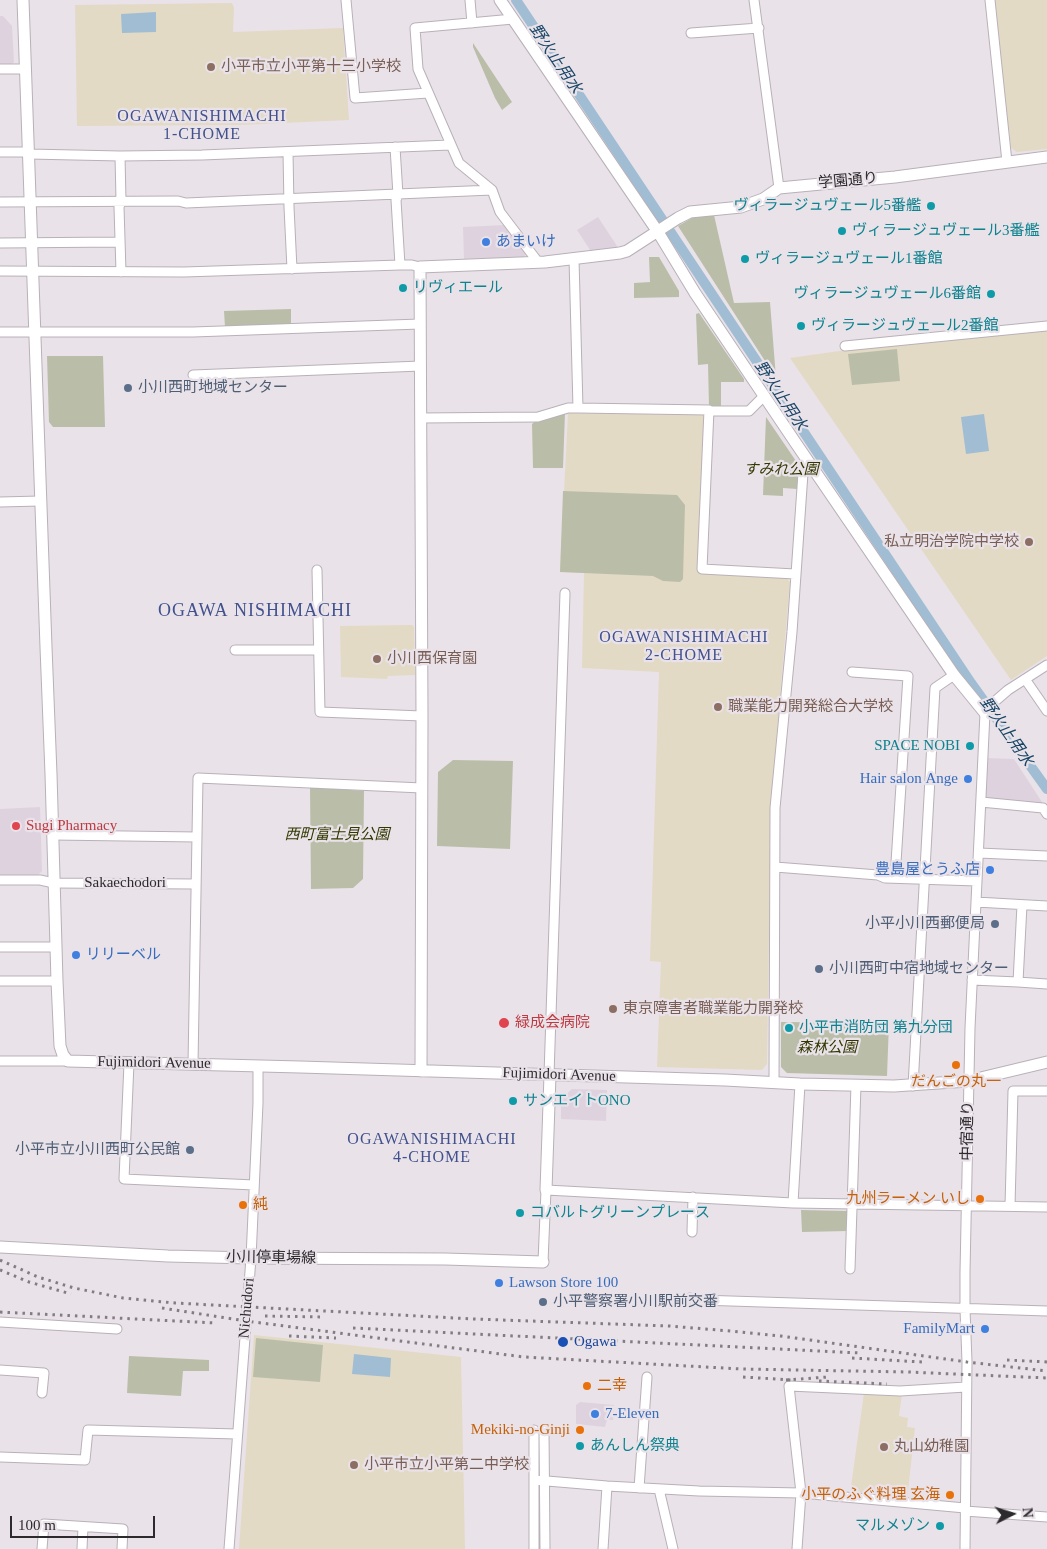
<!DOCTYPE html>
<html>
<head>
<meta charset="utf-8">
<style>
  body { margin:0 }
  #map { position:relative; width:1047px; height:1549px; overflow:hidden; background:#e9e2e9; font-family:"Times New Roman",serif }
  canvas { display:block }
  .north { position:absolute; left:987px; top:1489px; width:50px; height:50px; -webkit-text-stroke:4px #e9e2e9; paint-order:stroke; rotate:85deg; font-size:14px; font-weight:700; line-height:20px; text-align:center; color:#2d2a2d }
  .north::after { content:''; display:block; margin:auto; width:18px; height:22px; background:#2d2a2d; clip-path:polygon(50% 0,100% 100%,50% 72%,0 100%) }
  .scale { position:absolute; left:10px; top:1516px; width:145px; height:22px; box-sizing:border-box; border:2px solid #2d2a2d; border-top:0; padding-left:6px; font-size:15px; line-height:18px; white-space:nowrap; color:#2d2a2d; -webkit-text-stroke:4px #e9e2e9; paint-order:stroke }
</style>
</head>
<body>
<div id="map">
<canvas width="1047" height="1549"></canvas>
<div class="north">N</div>
<div class="scale">100 m</div>
</div>
<script>
const context = document.querySelector('canvas').getContext('2d');
context.lineJoin = 'round';
function paint(path, color) {
  context.fillStyle = color;
  context.fill(path, 'evenodd');
}
function poly(rows) {
  const path = new Path2D();
  for (const r of rows) {
    path.moveTo(r[0], r[1]);
    for (let i = 2; i < r.length; i += 2) path.lineTo(r[i], r[i + 1]);
  }
  return path;
}
function stroke(path, color, width, dash) {
  context.strokeStyle = color;
  context.lineWidth = width;
  context.lineCap = dash ? 'butt' : 'round';
  context.setLineDash(dash || []);
  context.stroke(path);
}
function write(font, color, halo, rows, align = 'center') {
  context.font = font + ' "Times New Roman","Noto Sans JP",serif';
  context.lineWidth = 4.5;
  context.setLineDash([]);
  context.textBaseline = 'middle';
  context.strokeStyle = halo;
  context.fillStyle = color;
  for (const [text, x, y, turn = 0] of rows) {
    context.save();
    context.translate(x, y);
    context.rotate((+turn || 0) * Math.PI / 180);
    context.textAlign = isNaN(turn) ? turn : align;
    if (halo) context.strokeText(text, 0, 0);
    context.fillText(text, 0, 0);
    context.restore();
  }
}
paint(poly([
  [0,16,3,16,12,26,14,62,10,66,0,66],
  [598,217,619,249,592,253,577,230],
  [505,225,526,254,524,257,464,259,463,227],
  [986,758,1014,759,1042,802,1041,805,985,798],
  [40,807,42,871,38,875,0,876,0,809],
  [572,1089,607,1090,606,1121,561,1119,561,1099],
  [580,1402,614,1405,613,1420,607,1420,605,1427,576,1424,576,1405]
]), '#dfd2df');
paint(poly([
  [994,0,1047,0,1047,149,1017,152,1011,148],
  [232,3,234,8,233,32,343,28,349,120,240,125,77,126,75,5],
  [1047,326,1047,656,1011,680,790,358,938,337],
  [568,413,703,415,705,417,700,572,786,577,790,582,771,801,767,1064,762,1070,657,1067,661,962,650,961,659,672,582,668,584,573,560,572],
  [412,625,414,627,415,675,388,676,387,679,341,677,340,626],
  [254,1335,461,1357,465,1549,239,1549],
  [864,1393,902,1394,899,1416,908,1418,907,1427,915,1428,907,1500,850,1494]
]), '#e3dac5');
paint(poly([
  [473,43,512,102,502,110,495,98,473,47],
  [714,215,734,303,770,302,776,378,678,226,692,218],
  [649,257,659,257,679,291,679,297,634,298,634,283,650,282],
  [291,309,291,326,225,327,224,311],
  [699,313,744,379,744,382,721,382,721,406,709,406,708,364,698,365,696,314],
  [897,349,900,381,852,385,848,354],
  [47,356,103,356,105,427,53,427,49,422],
  [565,413,563,468,533,468,532,424,538,419],
  [766,417,798,464,797,489,783,488,783,496,763,495],
  [563,491,677,495,685,505,683,579,680,582,663,581,653,576,560,572],
  [453,760,513,761,510,849,437,846,438,772],
  [310,787,364,791,363,879,353,888,311,889],
  [781,1022,889,1023,887,1076,787,1073,781,1067],
  [801,1210,848,1211,848,1231,802,1232],
  [256,1338,323,1345,320,1382,253,1377],
  [129,1356,209,1360,209,1371,183,1371,181,1396,127,1393]
]), '#babea9');
paint(poly([
  [156,12,156,32,122,33,121,14],
  [984,414,989,451,966,454,961,417],
  [354,1354,391,1358,390,1377,352,1374]
]), '#a1bdd3');
stroke(poly([
  [516,0,971,683,1047,789]
]), '#a1bdd3', 10);
const street = poly([
  [346,0,355,98,428,93],
  [470,0,472,23],
  [754,0,779,188],
  [990,0,1007,162],
  [513,19,415,28,418,69,459,163,492,190,500,212,538,262],
  [691,33,759,28],
  [0,69,26,69],
  [395,147,398,195,396,200,400,265],
  [0,152,29,152],
  [288,152,289,207,292,269],
  [29,154,120,156,202,155,450,145],
  [120,156,121,201,119,207,121,272],
  [0,202,178,201,186,203,492,190],
  [0,243,120,242],
  [574,259,578,408],
  [0,271,184,272,400,265,412,265,420,267],
  [0,332,193,332,420,324],
  [845,346,1047,326],
  [193,375,421,366],
  [709,411,749,411,764,396],
  [421,418,538,417,568,408,578,408,709,410,702,569,795,574],
  [0,502,40,501],
  [317,570,320,712,422,716],
  [235,650,318,650],
  [852,672,908,676,895,878],
  [1025,679,1047,711],
  [981,802,1043,808,1047,814],
  [53,835,197,837],
  [979,853,1047,856],
  [775,867,878,875,885,878,977,881],
  [0,880,40,880,54,883,196,884],
  [976,902,1047,906],
  [1022,905,1018,982,1047,984],
  [0,947,56,947],
  [972,980,1018,982],
  [0,981,57,981],
  [0,1061,68,1061],
  [129,1063,124,1179,254,1185],
  [193,1064,198,778,422,788],
  [549,1075,565,593],
  [774,1083,775,808,792,632,803,473,812,466],
  [913,1086,935,688,954,675],
  [793,1203,800,1084],
  [1010,1206,1013,1091,1047,1091],
  [692,1232,693,1197],
  [543,1262,546,1190,793,1203,1047,1207],
  [850,1269,856,1085],
  [690,1298,699,1300,1047,1311],
  [0,1322,117,1329],
  [0,1370,44,1373,42,1393],
  [534,1430,534,1549],
  [544,1430,545,1549],
  [0,1457,85,1460,88,1430,237,1434],
  [535,1480,607,1486,699,1491,801,1493,965,1508],
  [639,1488,647,1377],
  [659,1489,673,1549],
  [965,1511,1047,1517],
  [42,1549,44,1524,123,1529,122,1549],
  [82,1549,83,1527],
  [229,1549,251,1258,258,1103,258,1066],
  [603,1549,607,1486],
  [797,1549,801,1493,789,1386,900,1391,966,1387],
  [965,1549,967,1362,965,1309,965,1272,970,1028,985,713,993,703,1008,690,1047,665]
]);
const secondary = poly([
  [23,0,46,647,51,774,57,981,60,1046,63,1055,68,1061,300,1067,725,1080,800,1084,894,1086,968,1081,1047,1062],
  [500,0,658,232,695,293,795,442,954,675,985,713],
  [421,1071,422,716,420,267,545,262,620,253,627,251,678,218,690,212,741,207,763,199,779,188,895,177,1047,157],
  [546,1190,550,1075],
  [0,1247,168,1256,251,1258,445,1259,543,1262]
]);
stroke(street, '#b8b1b8', 11);
stroke(secondary, '#b8b1b8', 13);
stroke(street, '#fff', 9);
stroke(secondary, '#fff', 11);
stroke(poly([
  [0,1260,38,1277,74,1288,123,1298,175,1303,474,1319,669,1326,730,1331,781,1336,967,1362,1047,1371],
  [0,1270,29,1282,71,1294],
  [162,1308,246,1321,524,1357,742,1369,908,1372,1047,1378],
  [0,1312,215,1323],
  [265,1316,325,1317],
  [353,1328,860,1353],
  [289,1336,336,1338],
  [852,1358,922,1362],
  [1007,1360,1047,1362],
  [743,1377,792,1380],
  [786,1380,828,1377],
  [819,1381,887,1384]
]), '#827d82', 3, [2.5, 5]);
for (const [x, y, r, color] of [
  [211,67,5,"#8d6e63"],
  [931,206,5,"#0f9aa8"],
  [842,231,5,"#0f9aa8"],
  [486,242,5,"#3f7fe0"],
  [745,259,5,"#0f9aa8"],
  [403,288,5,"#0f9aa8"],
  [991,294,5,"#0f9aa8"],
  [801,326,5,"#0f9aa8"],
  [128,388,5,"#5c6f8a"],
  [1029,542,5,"#8d6e63"],
  [377,659,5,"#8d6e63"],
  [718,707,5,"#8d6e63"],
  [970,746,5,"#0f9aa8"],
  [968,779,5,"#3f7fe0"],
  [16,826,5,"#e0444e"],
  [990,870,5,"#3f7fe0"],
  [995,924,5,"#5c6f8a"],
  [76,955,5,"#3f7fe0"],
  [819,969,5,"#5c6f8a"],
  [613,1009,5,"#8d6e63"],
  [504,1023,6,"#e0444e"],
  [789,1028,5,"#0f9aa8"],
  [956,1065,5,"#e8710a"],
  [513,1101,5,"#0f9aa8"],
  [190,1150,5,"#5c6f8a"],
  [980,1199,5,"#e8710a"],
  [243,1205,5,"#e8710a"],
  [520,1213,5,"#0f9aa8"],
  [499,1283,5,"#3f7fe0"],
  [543,1302,5,"#5c6f8a"],
  [985,1329,5,"#3f7fe0"],
  [563,1342,6,"#1a4fb4"],
  [587,1386,5,"#e8710a"],
  [595,1414,5,"#3f7fe0"],
  [580,1430,5,"#e8710a"],
  [580,1446,5,"#0f9aa8"],
  [884,1447,5,"#8d6e63"],
  [354,1465,5,"#8d6e63"],
  [950,1495,5,"#e8710a"],
  [940,1526,5,"#0f9aa8"]
]) {
  const dot = new Path2D();
  dot.arc(x, y, r, 0, 2 * Math.PI);
  context.fillStyle = color;
  context.fill(dot);
  stroke(dot, '#e9e2e9', 2);
}
write('15px', '#785e54', '#e9e2e9', [
  ["小平市立小平第十三小学校",221,67],
  ["私立明治学院中学校",1019,542,"right"],
  ["小川西保育園",387,659],
  ["職業能力開発総合大学校",728,707],
  ["東京障害者職業能力開発校",623,1009],
  ["丸山幼稚園",894,1447],
  ["小平市立小平第二中学校",364,1465]
], 'left');
write('15px', '#2d2a2d', '#e9e2e9', [
  ["学園通り",848,181,-5],
  ["Sakaechodori",125,883],
  ["Fujimidori Avenue",154,1063,1],
  ["Fujimidori Avenue",559,1075,2],
  ["中宿通り",968,1131,-89],
  ["小川停車場線",271,1258,1],
  ["Nichudori",247,1308,-85]
]);
write('15px', '#0d838f', '#e9e2e9', [
  ["ヴィラージュヴェール5番艦",921,206,"right"],
  ["ヴィラージュヴェール3番艦",852,231],
  ["ヴィラージュヴェール1番館",755,259],
  ["リヴィエール",413,288],
  ["ヴィラージュヴェール6番館",981,294,"right"],
  ["ヴィラージュヴェール2番館",811,326],
  ["SPACE NOBI",960,746,"right"],
  ["小平市消防団 第九分団",799,1028],
  ["サンエイトONO",523,1101],
  ["コバルトグリーンプレース",530,1213],
  ["あんしん祭典",590,1446],
  ["マルメゾン",930,1526,"right"]
], 'left');
write('15px', '#366cbe', '#e9e2e9', [
  ["あまいけ",496,242],
  ["Hair salon Ange",958,779,"right"],
  ["豊島屋とうふ店",980,870,"right"],
  ["リリーベル",86,955],
  ["Lawson Store 100",509,1283],
  ["FamilyMart",975,1329,"right"],
  ["7-Eleven",605,1414]
], 'left');
write('15px', '#4e5e75', '#e9e2e9', [
  ["小川西町地域センター",138,388],
  ["小平小川西郵便局",985,924,"right"],
  ["小川西町中宿地域センター",829,969],
  ["小平市立小川西町公民館",180,1150,"right"],
  ["小平警察署小川駅前交番",553,1302]
], 'left');
write('italic 15px', '#333801', '#e9e2e9', [
  ["すみれ公園",781,470],
  ["西町富士見公園",337,835],
  ["森林公園",827,1048]
]);
write('15px', '#be3a42', '#e9e2e9', [
  ["Sugi Pharmacy",26,826],
  ["緑成会病院",515,1023]
], 'left');
write('15px', '#c56008', '#e9e2e9', [
  ["だんごの丸一",956,1082,"center"],
  ["九州ラーメン いし",970,1199],
  ["純",253,1205,"left"],
  ["二幸",597,1386,"left"],
  ["Mekiki-no-Ginji",570,1430],
  ["小平のふぐ料理 玄海",940,1495]
], 'right');
write('15px', '#164399', '#e9e2e9', [
  ["Ogawa",574,1342]
], 'left');
write('italic 16px', '#194667', '#e9e2e9', [
  ["野火止用水",555,59,56],
  ["野火止用水",780,396,56],
  ["野火止用水",1006,732,55]
]);
context.letterSpacing = '1px';
write('16px', '#41518d', '#e9e2e9', [
  ["OGAWANISHIMACHI",202,117],
  ["1-CHOME",202,135],
  ["OGAWANISHIMACHI",684,638],
  ["2-CHOME",684,656],
  ["OGAWANISHIMACHI",432,1140],
  ["4-CHOME",432,1158]
]);
context.letterSpacing = '0px';
context.letterSpacing = '1px';
write('18px', '#41518d', '#e9e2e9', [
  ["OGAWA NISHIMACHI",255,611]
]);
context.letterSpacing = '0px';
</script>
</body>
</html>
